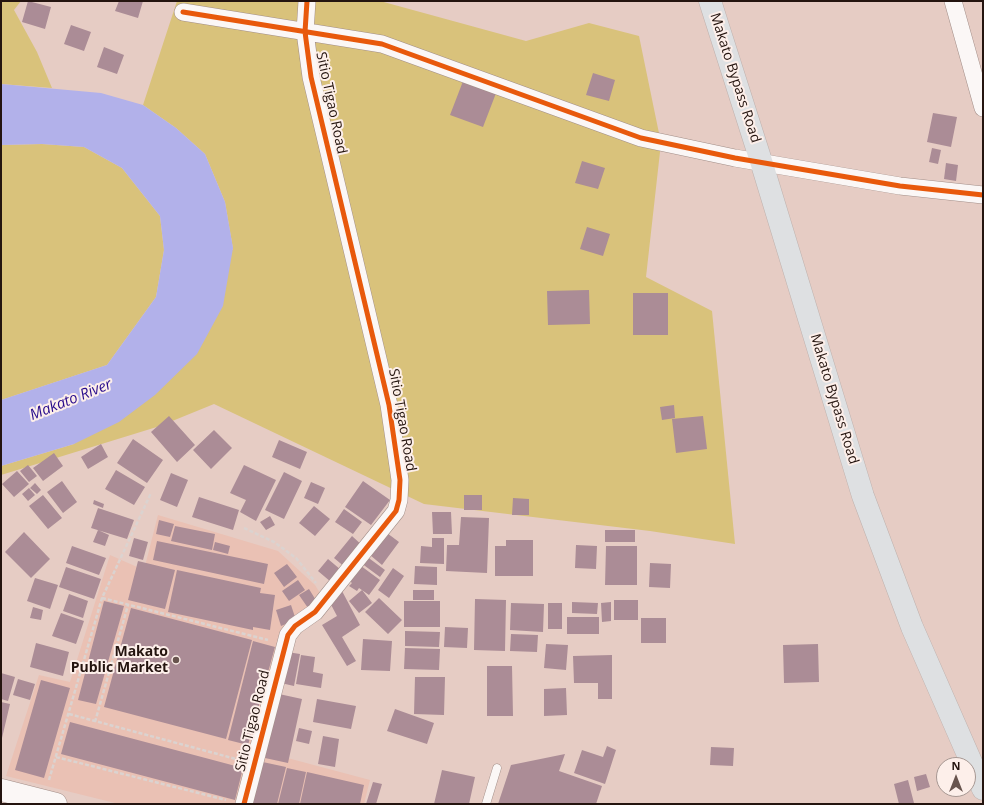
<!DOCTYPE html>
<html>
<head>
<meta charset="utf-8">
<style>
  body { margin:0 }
  #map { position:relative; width:984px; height:805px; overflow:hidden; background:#e6ccc4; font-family:"Open Sans",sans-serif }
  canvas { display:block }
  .frame { position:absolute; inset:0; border:2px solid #24140f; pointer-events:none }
  .north { position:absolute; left:936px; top:757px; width:40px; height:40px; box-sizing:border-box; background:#fdefea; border:1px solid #a69792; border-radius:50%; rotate:0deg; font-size:11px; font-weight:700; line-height:16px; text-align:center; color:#24140f }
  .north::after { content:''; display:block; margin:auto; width:14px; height:18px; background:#68544e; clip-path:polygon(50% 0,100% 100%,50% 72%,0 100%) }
</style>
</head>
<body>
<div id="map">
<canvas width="984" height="805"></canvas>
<div class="frame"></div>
<div class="north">N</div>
</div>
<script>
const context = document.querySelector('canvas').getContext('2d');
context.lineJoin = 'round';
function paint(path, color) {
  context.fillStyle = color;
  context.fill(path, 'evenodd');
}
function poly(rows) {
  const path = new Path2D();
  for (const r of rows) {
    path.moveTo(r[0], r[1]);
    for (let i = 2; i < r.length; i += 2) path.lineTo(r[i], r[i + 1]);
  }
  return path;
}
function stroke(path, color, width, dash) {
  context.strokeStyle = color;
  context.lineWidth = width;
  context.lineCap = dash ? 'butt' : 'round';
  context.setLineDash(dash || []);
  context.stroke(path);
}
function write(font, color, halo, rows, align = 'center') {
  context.font = font + ' "Open Sans",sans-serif';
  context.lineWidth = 4;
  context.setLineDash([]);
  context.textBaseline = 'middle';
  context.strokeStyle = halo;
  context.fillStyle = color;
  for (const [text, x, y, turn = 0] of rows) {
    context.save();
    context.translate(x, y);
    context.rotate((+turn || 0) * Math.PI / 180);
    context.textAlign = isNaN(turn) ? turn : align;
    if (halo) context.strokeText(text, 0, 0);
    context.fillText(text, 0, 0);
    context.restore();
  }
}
paint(poly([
  [158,515,278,551,315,585,323,598,284,633,250,748,370,780,364,804,119,804,6,776,39,675,70,682,110,555,144,570]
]), '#eac1b4');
paint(poly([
  [1,1,21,1,14,10,37,52,52,88,1,84],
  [177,1,380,1,526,41,589,23,639,36,661,143,646,277,712,311,735,544,650,531,424,504,214,404,160,426,1,475,1,466,74,444,233,249,225,202,205,154,176,128,143,105],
  [42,144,84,147,122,168,160,216,164,250,156,297,107,365,1,400,1,145]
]), '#d9c27b');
paint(poly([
  [1,84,101,93,143,105,176,128,205,154,225,202,233,248,223,306,197,354,155,395,119,422,74,444,1,466,1,400,107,365,156,297,164,250,160,216,122,168,84,147,42,144,1,145]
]), '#b2b1ea');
paint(poly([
  [28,1,51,7,45,29,22,22],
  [119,1,143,1,138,18,115,11],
  [71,25,91,32,84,51,64,44],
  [104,47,124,55,117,74,97,67],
  [593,73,615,80,609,101,586,95],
  [465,76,498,88,483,127,450,115],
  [933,113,957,117,951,147,927,142],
  [932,148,941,150,938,164,929,162],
  [582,161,605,168,598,189,575,183],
  [946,163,958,165,956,181,944,179],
  [587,227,610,234,603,256,580,249],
  [589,290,590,324,548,325,547,291],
  [633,293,668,293,668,335,633,335],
  [674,405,675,418,662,420,660,407],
  [169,416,195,445,177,462,151,432],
  [703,416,707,449,676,453,672,419],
  [214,430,232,448,211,469,193,450],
  [133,439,163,460,147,483,117,463],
  [279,440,307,452,300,469,272,457],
  [101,444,108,457,88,469,81,457],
  [54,453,63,466,43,481,33,468],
  [28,465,37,476,29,482,20,471],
  [244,465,276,480,256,521,240,512,246,500,230,493],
  [116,470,145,487,134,505,105,489],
  [17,471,29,484,14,497,2,484],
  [284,472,302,481,284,519,265,510],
  [171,473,188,480,177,507,160,500],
  [62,481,77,502,63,513,47,492],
  [363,481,390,500,371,525,345,507],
  [311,482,325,488,318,504,304,498],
  [35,483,41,490,37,494,30,488],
  [29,488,35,495,28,501,22,494],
  [43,495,62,518,48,529,29,506],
  [464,495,482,495,482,510,464,510],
  [199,497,239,510,233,530,192,517],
  [513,498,529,499,529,515,512,515],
  [94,500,104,504,103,508,93,504],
  [314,506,330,519,315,536,299,523],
  [98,508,134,520,127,539,91,528],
  [344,509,362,522,353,534,335,522],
  [432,512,451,512,452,534,433,534],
  [270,516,275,525,266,530,260,522],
  [461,517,489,518,487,573,446,571,447,545,459,545],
  [159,520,174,524,170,537,156,534],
  [175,526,215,534,212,550,171,541],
  [98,530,109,535,105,546,93,542],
  [605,530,635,530,635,542,605,542],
  [24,532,50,559,31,578,5,552],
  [387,533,399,542,382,565,370,555],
  [352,536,364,547,346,568,334,558],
  [134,538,148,542,143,560,129,556],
  [432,538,444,538,444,564,420,563,421,546,432,547],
  [506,540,533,540,533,576,495,576,495,546,506,546],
  [157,541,268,564,264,584,153,560],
  [215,542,230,546,228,554,213,550],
  [576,545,597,546,596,569,575,568],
  [72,546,106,558,99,575,66,563],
  [606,546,637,546,637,585,605,585],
  [366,556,385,570,380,577,361,563],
  [328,559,341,570,331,582,318,571],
  [138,561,175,570,165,609,128,600],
  [357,563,380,580,369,595,359,588,357,591,349,586,352,583,346,578],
  [650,563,671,564,670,588,649,587],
  [287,564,297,577,284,587,274,573],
  [415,566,437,567,437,585,414,584],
  [66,567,101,579,94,599,59,587],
  [393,568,404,576,389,598,378,590],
  [177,570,261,588,260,593,275,595,270,630,253,627,253,630,168,612],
  [35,578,58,585,50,609,27,601],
  [298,580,305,590,289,601,282,591],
  [309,589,317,602,308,608,299,595],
  [362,590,372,603,359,613,349,601],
  [413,590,434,590,434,600,413,600],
  [342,591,360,625,342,637,356,661,347,666,322,625,337,616,328,599],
  [69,594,88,601,83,618,63,611],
  [379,598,402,620,388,634,365,612],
  [475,599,506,600,505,651,474,650],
  [614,600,638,600,638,620,614,620],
  [104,601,124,606,96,704,78,700],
  [404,601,440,601,440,627,404,627],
  [572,602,598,603,597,614,572,613],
  [611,602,611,621,602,622,601,603],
  [511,603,544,604,543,632,510,630],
  [548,603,562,603,562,629,548,629],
  [291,605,296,620,281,626,276,610],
  [33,607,43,610,41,620,30,618],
  [131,608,252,640,226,739,104,707],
  [61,613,84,621,76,644,52,636],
  [567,617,599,617,599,634,567,634],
  [641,618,666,618,666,643,641,643],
  [445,627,468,628,467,648,444,647],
  [405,631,440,632,439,647,405,646],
  [511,634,538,635,537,652,510,651],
  [363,639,392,641,390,671,361,670],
  [253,641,275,647,248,745,228,740],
  [36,643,69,652,63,676,30,667],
  [546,644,568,645,566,670,544,668],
  [818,644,819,682,784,683,783,645],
  [405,648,440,649,439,670,404,669],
  [287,652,300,654,294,686,281,683],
  [301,655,315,657,313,672,323,674,321,688,296,684],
  [612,655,612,699,598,699,598,683,574,683,573,656],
  [487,666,512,666,513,716,487,716],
  [1,673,15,677,8,701,1,699],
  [415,677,445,677,444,715,414,714],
  [18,679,35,684,30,700,13,695],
  [41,680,70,688,44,778,15,770],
  [566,688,567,715,544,716,544,689],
  [279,694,302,699,288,763,265,758],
  [317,699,356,706,351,729,313,722],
  [1,702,10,704,2,738,1,738],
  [395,709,434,723,427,744,387,731],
  [70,722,243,768,235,800,61,754],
  [299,728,312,731,309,744,296,741],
  [323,736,339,739,335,767,318,764],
  [607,746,616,750,605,784,574,773,582,750,603,757],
  [711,747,734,748,733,766,710,765],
  [565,754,559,771,602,786,596,804,498,804,511,765],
  [258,761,286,767,277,804,248,804],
  [287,768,306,772,299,804,278,804],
  [442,770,475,777,469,804,434,804],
  [307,772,364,785,360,804,300,804],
  [926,774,930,787,917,791,914,777],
  [908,780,914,803,899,804,894,784],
  [373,782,382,784,376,804,366,804]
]), '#ab8c96');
const lane = poly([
  [486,804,497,768]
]);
const street = poly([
  [953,1,983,108],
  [183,12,382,44,641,138,735,158,900,186,983,195],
  [244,804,288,635,295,626,315,612,396,511,399,500,400,480,389,405,311,77,305,32,307,1]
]);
const secondary = poly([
  [1,790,56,804]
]);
const primary = poly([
  [710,1,761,161,863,496,912,627,983,789]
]);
stroke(lane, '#a28e88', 9);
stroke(street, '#a28e88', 18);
stroke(secondary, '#a28e88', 23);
stroke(primary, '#beb1ad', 23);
stroke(poly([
  [244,528,274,542,296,558,316,583],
  [102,598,268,640],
  [69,714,236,759],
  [95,722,128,605],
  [56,757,226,800],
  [49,780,102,598,151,493]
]), '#dbd3d0', 2.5, [4, 2]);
stroke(lane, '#fbf7f6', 8);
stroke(street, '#fbf7f6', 17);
stroke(secondary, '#fbf7f6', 22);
stroke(primary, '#dee0e2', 22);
stroke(poly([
  [183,12,382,44,641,138,735,158,900,186,983,195],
  [244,804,288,635,295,626,315,612,396,511,399,500,400,480,389,405,311,77,305,32,307,1]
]), '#e8590c', 5);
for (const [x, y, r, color] of [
  [176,660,4,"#68544e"]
]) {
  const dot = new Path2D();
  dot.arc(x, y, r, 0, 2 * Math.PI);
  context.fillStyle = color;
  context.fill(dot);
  stroke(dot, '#fdefea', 1.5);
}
write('14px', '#24140f', '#fdefea', [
  ["Makato Bypass Road",735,78,72],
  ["Sitio Tigao Road",331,103,78],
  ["Makato Bypass Road",834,399,73],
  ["Sitio Tigao Road",402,420,80],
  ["Sitio Tigao Road",253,721,-76]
]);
write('bold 14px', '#24140f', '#fdefea', [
  ["Makato",168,652],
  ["Public Market",168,668]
], 'right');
write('italic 15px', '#290c8c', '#fdefea', [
  ["Makato River",71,400,-22]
]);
</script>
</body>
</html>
